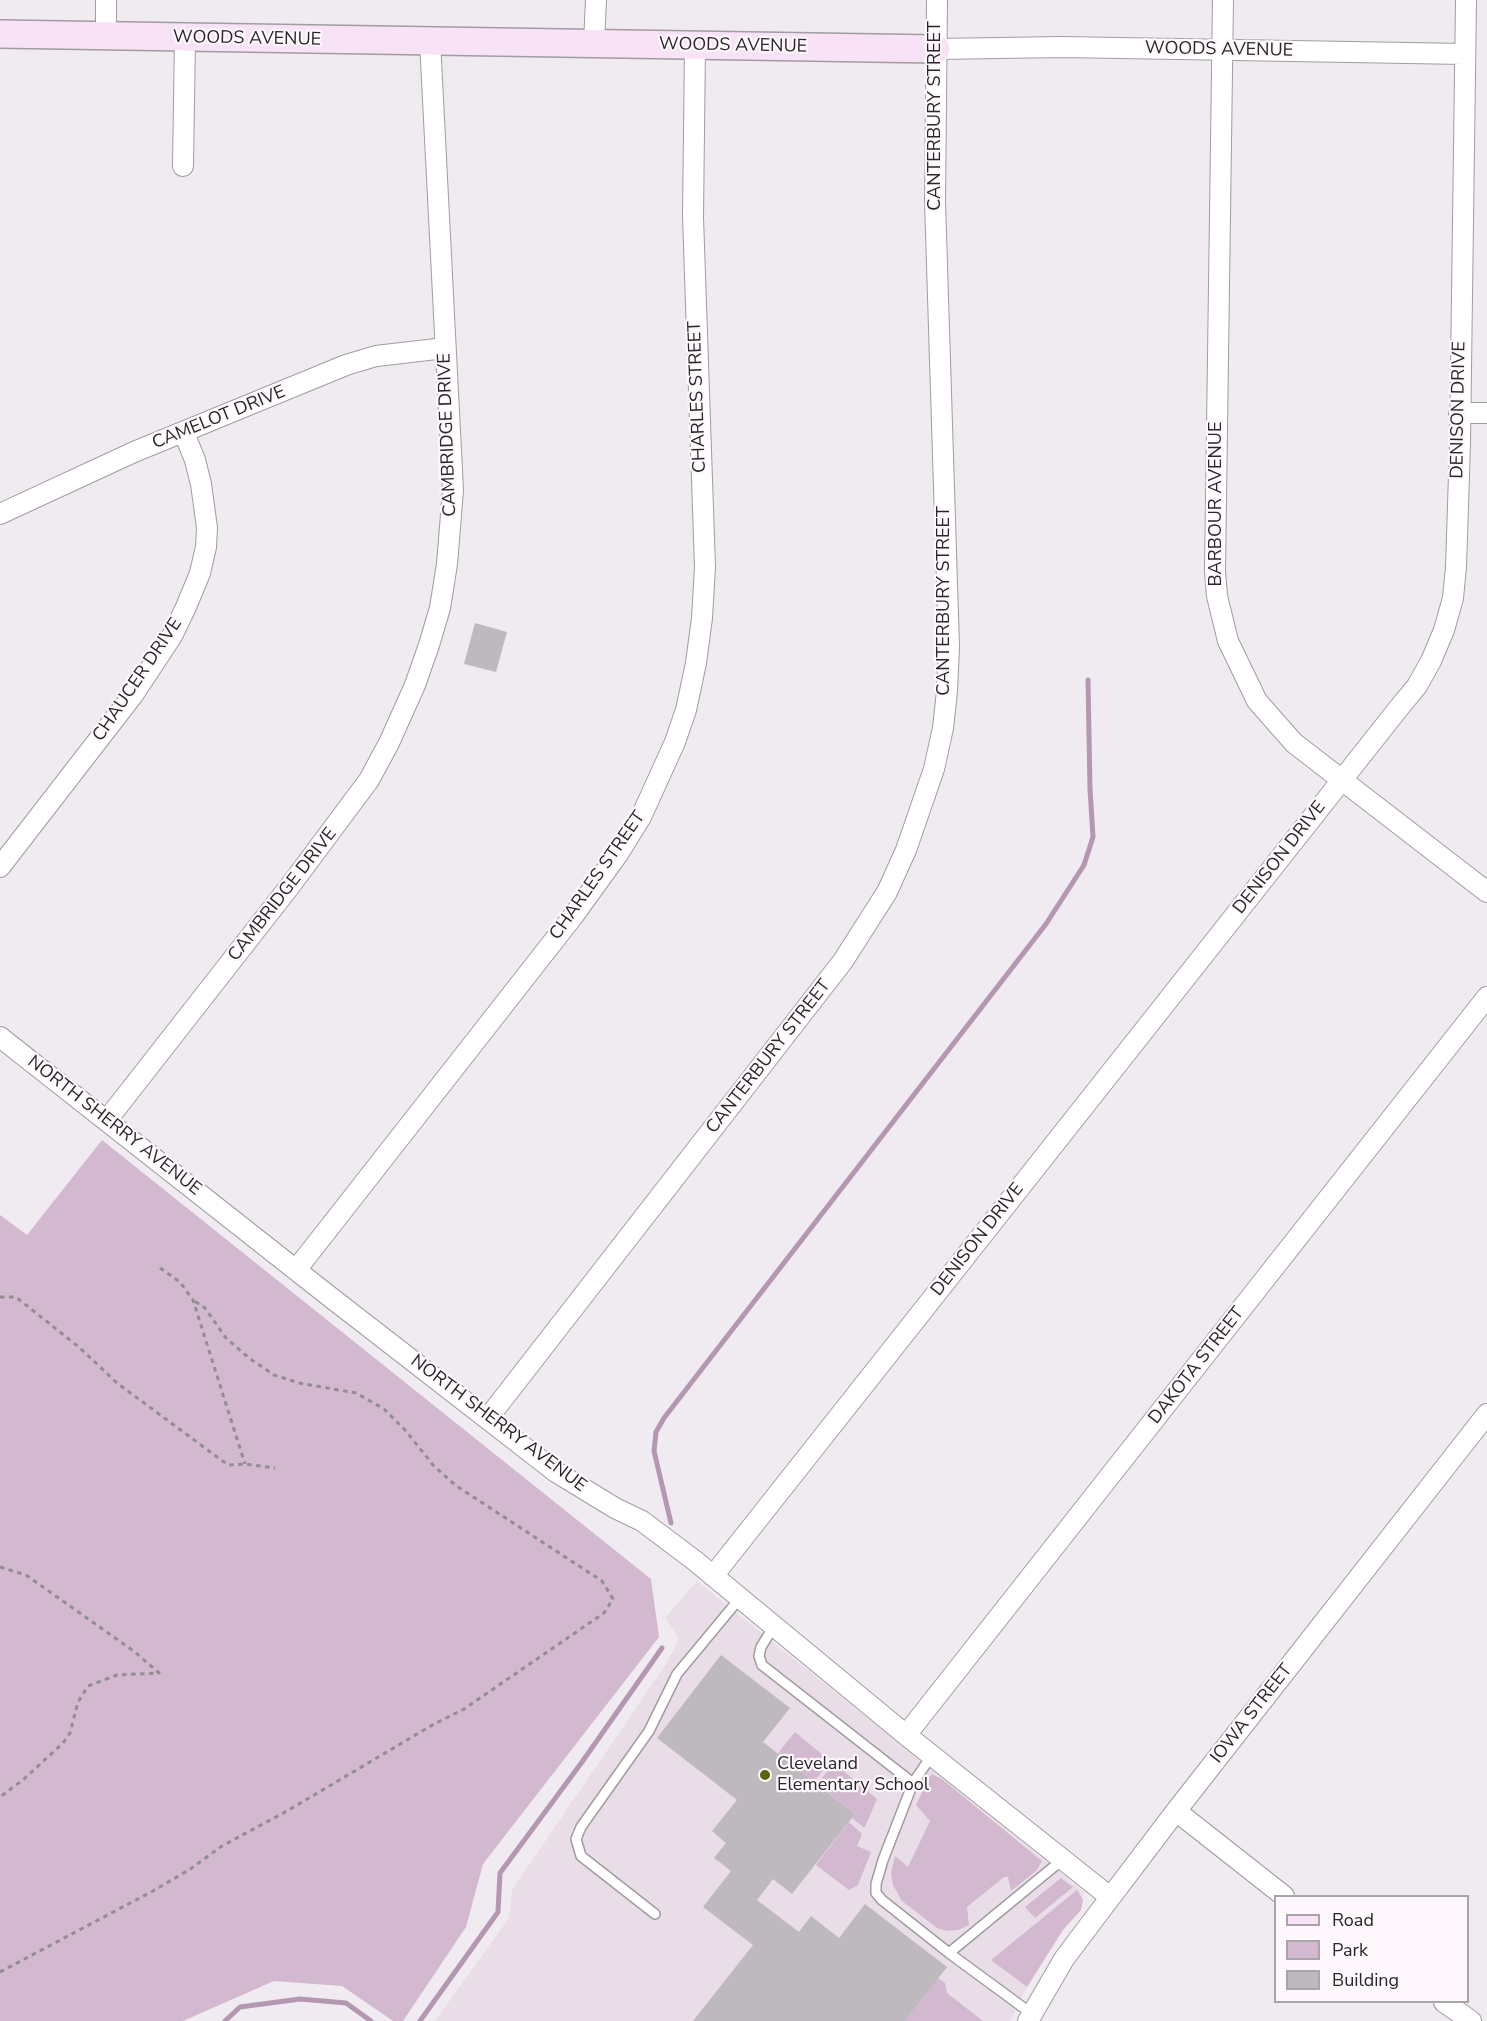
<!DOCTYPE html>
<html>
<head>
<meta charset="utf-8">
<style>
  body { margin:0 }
  #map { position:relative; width:1487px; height:2021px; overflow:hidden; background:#f0ebf0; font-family:"Nunito Sans",sans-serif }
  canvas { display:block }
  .legend { position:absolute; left:1274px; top:1895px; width:195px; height:108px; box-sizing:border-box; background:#fef8fd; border:2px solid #a8a4a8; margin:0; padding:8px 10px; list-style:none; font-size:18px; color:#282628 }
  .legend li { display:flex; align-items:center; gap:12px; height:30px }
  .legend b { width:30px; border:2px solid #a8a4a8 }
</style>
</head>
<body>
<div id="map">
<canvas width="1487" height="2021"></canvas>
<ul class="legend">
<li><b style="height:8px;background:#f8e3f6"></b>Road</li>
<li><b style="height:16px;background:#d3b9d0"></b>Park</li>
<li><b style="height:16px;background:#beb9bd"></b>Building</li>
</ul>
</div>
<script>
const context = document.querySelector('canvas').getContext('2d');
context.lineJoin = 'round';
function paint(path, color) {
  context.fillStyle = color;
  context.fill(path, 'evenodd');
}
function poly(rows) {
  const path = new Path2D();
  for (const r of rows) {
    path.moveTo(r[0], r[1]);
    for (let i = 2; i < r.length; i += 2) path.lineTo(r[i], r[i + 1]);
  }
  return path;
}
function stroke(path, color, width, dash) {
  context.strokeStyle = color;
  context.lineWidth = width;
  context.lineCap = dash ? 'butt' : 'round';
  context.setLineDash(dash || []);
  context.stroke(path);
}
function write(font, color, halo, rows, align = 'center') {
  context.font = font + ' "Nunito Sans",sans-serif';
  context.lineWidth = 4.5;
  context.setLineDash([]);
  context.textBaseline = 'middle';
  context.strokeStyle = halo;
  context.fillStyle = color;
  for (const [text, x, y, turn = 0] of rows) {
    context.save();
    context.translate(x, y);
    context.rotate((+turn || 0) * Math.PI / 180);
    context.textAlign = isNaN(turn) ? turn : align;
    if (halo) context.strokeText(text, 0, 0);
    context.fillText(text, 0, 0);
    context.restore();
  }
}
paint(poly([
  [697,1581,1085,1893,1026,1989,1010,2021,435,2021,509,1918,512,1890,668,1661,679,1639,665,1618]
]), '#e9dde7');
paint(poly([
  [102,1140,651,1579,659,1637,483,1864,466,1927,403,2021,393,2021,342,1986,274,1981,183,2021,0,2021,0,1215,27,1235],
  [795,1732,830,1761,814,1782,778,1753],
  [834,1763,877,1799,865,1827,863,1827,852,1818,855,1814,817,1784],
  [932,1774,943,1780,1042,1861,1037,1870,1011,1891,1008,1877,1004,1877,967,1907,969,1925,958,1930,947,1931,937,1928,902,1901,893,1885,891,1873,895,1856,908,1867,930,1821,916,1805,930,1776],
  [849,1822,862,1834,857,1846,871,1852,858,1885,849,1890,816,1865],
  [1061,1878,1073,1887,1035,1918,1025,1907],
  [1077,1890,1083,1900,1081,1910,1063,1930,1027,1987,991,1960],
  [938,1978,945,1983,947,1993,983,2021,905,2021]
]), '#d3b9d0');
stroke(poly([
  [671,1523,654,1451,656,1432,664,1418,1046,924,1084,865,1093,837,1090,789,1088,680],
  [225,2021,240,2007,300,1999,346,2003,371,2021],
  [420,2021,498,1912,500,1873,582,1762,662,1648]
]), '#b498b1', 5);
paint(poly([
  [475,623,507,632,496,672,464,664],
  [721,1655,790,1708,763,1742,855,1814,792,1894,773,1879,757,1900,799,1932,811,1916,839,1938,865,1904,947,1967,905,2021,693,2021,753,1945,703,1907,731,1871,714,1858,726,1843,712,1831,737,1800,657,1738]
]), '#beb9bd');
const lane = poly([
  [774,1626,761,1647,759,1656,762,1665,913,1783],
  [932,1755,913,1783,883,1860,876,1884,876,1893,882,1900,949,1953,1062,1860],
  [655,1914,581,1856,576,1839,581,1827,649,1731,677,1674,740,1598],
  [949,1953,1032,2014]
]);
const street = poly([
  [1223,0,1215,571,1217,596,1228,641,1257,701,1294,743,1487,892],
  [106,36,106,0],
  [594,43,596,0],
  [936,49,1062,47,1465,54],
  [183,166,185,38],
  [1459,413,1487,413],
  [0,514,134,452,346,365,376,356,445,348],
  [0,867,133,695,172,636,186,607,200,573,206,547,207,528,201,484,195,460,184,433],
  [0,1037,329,1296,556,1472,615,1508,642,1521,694,1560,906,1735,1110,1897],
  [107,1120,290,886,369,780,389,743,415,685,429,645,440,608,447,564,453,490,430,41],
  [296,1270,574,915,618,854,641,817,675,742,686,710,696,663,702,618,705,567,693,217,695,46],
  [488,1418,843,961,887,892,906,850,934,769,943,728,947,691,949,647,935,201,937,0],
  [713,1576,1398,709,1417,686,1431,661,1444,630,1453,598,1456,567,1460,444,1466,0],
  [906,1735,1487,997],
  [1176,1811,1284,1896],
  [1444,2002,1471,2021],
  [1028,2021,1064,1959,1094,1919,1176,1811,1487,1414]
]);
const secondary = poly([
  [0,34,936,49]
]);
stroke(lane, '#a19ca0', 12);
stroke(street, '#a19ca0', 22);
stroke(secondary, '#a19ca0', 30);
stroke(poly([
  [160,1268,180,1282,193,1300,245,1464],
  [0,1297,16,1297,80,1348,117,1383,228,1465,245,1464,275,1468],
  [0,1567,26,1575,135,1652,159,1673,117,1675,88,1686,78,1702,70,1733,63,1743,24,1779,0,1797],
  [0,1972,151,1892,189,1870,222,1846,287,1811,434,1724,464,1709,604,1613,613,1599,602,1581,455,1485,433,1465,406,1431,384,1409,356,1393,299,1383,274,1375,249,1358,226,1338,205,1308,193,1300]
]), '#918d91', 3, [4.5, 4.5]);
stroke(lane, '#fff', 9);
stroke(street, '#fff', 20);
stroke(secondary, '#f8e3f6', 27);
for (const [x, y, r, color] of [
  [765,1775,6,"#57660e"]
]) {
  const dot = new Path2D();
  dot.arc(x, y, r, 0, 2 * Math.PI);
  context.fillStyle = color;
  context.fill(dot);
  stroke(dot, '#fef8fd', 2);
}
write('18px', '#282628', '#fef8fd', [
  ["WOODS AVENUE",247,39,1],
  ["WOODS AVENUE",733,46,1],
  ["WOODS AVENUE",1219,50,1],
  ["CANTERBURY STREET",936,116,-90],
  ["CHARLES STREET",698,397,-92],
  ["DENISON DRIVE",1459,410,-89],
  ["CAMELOT DRIVE",219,418,-22],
  ["CAMBRIDGE DRIVE",448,435,-92],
  ["BARBOUR AVENUE",1217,504,-90],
  ["CANTERBURY STREET",945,601,-90],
  ["CHAUCER DRIVE",138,680,-56],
  ["DENISON DRIVE",1280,858,-52],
  ["CHARLES STREET",598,876,-55],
  ["CAMBRIDGE DRIVE",283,895,-52],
  ["CANTERBURY STREET",769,1057,-52],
  ["NORTH SHERRY AVENUE",114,1126,38],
  ["DENISON DRIVE",978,1240,-52],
  ["DAKOTA STREET",1197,1366,-52],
  ["NORTH SHERRY AVENUE",498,1424,37],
  ["IOWA STREET",1252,1714,-52]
]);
write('18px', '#282628', '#fef8fd', [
  ["Cleveland",777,1765],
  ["Elementary School",777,1786]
], 'left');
</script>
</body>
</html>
